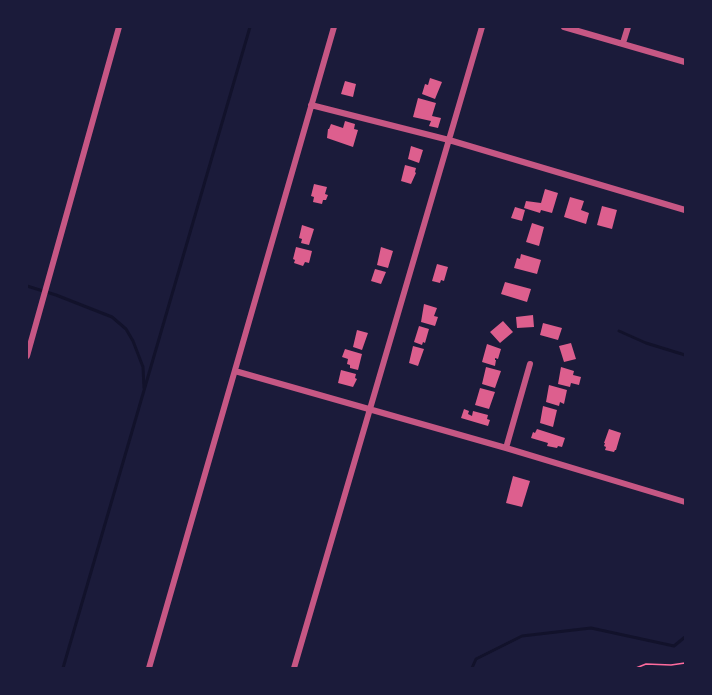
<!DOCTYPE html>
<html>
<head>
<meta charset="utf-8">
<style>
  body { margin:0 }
  #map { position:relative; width:712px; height:695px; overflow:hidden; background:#1b1b3a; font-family:"Noto Sans",sans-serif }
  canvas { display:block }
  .frame { position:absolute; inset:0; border:28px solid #1b1b3a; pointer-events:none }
</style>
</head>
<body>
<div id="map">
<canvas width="712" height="695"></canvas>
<div class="frame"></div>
</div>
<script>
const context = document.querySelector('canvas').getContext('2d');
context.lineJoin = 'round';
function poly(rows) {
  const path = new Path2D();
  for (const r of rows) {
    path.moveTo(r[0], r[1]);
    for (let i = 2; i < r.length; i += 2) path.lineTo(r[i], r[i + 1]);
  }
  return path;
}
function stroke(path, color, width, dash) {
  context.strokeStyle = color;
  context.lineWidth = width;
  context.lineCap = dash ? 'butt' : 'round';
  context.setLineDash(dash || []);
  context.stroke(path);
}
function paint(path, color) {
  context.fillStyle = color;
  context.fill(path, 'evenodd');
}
stroke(poly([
  [27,286,56,295,112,317,126,329,133,341,143,367,144,388],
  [619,331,646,343,685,355],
  [63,668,250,27],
  [472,668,476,659,522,636,591,628,674,646,685,637]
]), '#12122b', 3);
paint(poly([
  [430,78,442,82,435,99,422,94,425,84,428,85],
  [345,81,356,84,353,97,341,94],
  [418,98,436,103,432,116,441,118,438,128,429,126,431,121,413,117],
  [345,121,355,124,354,129,358,130,353,147,327,138,328,129,329,129,331,124,343,128],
  [411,146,423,150,419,163,408,159],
  [405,165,416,168,415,172,416,173,411,184,401,181],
  [314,184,327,187,325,194,328,195,326,200,323,200,322,204,313,202,314,197,311,196],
  [545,189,558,193,552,213,541,210,540,213,524,208,526,201,541,203],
  [570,197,584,201,581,210,589,213,586,224,564,217],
  [602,206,617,210,612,229,597,225],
  [515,207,525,210,522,221,511,218],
  [532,223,544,227,539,246,526,242],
  [302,225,314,229,309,245,301,243,302,239,299,238],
  [296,247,312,251,309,263,305,262,303,266,294,263,295,260,293,259],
  [381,247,393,251,388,268,377,265],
  [521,254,541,260,537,274,514,268,517,258,520,259],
  [437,264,448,267,444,281,441,280,440,283,432,281],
  [375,269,386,272,381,284,371,281],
  [505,282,531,289,527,302,501,294],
  [424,304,437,308,434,316,438,317,435,326,421,322],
  [533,315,534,327,517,328,516,317],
  [503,321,513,332,500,343,490,332],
  [543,323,562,328,558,340,540,335],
  [419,326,429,329,425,343,423,342,422,345,414,342],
  [357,330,368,333,362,350,353,347],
  [571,343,576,359,564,362,559,346],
  [487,344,501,349,498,359,495,358,495,360,496,360,495,366,482,362],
  [413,346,424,349,418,366,409,363],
  [345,349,362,354,358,370,350,368,350,365,347,364,348,359,342,357],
  [486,367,501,371,495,388,482,384],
  [561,367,574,371,573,375,581,377,579,385,571,383,570,387,558,384],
  [341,370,356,374,355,378,357,379,353,387,338,383],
  [549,385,567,390,564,404,560,402,559,406,546,402],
  [480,388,495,392,489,409,475,405],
  [543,406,557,410,553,427,540,423],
  [464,409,469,411,468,414,472,416,473,411,488,415,487,419,490,420,488,426,461,418],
  [537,429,565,438,562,447,558,446,557,448,547,446,548,443,531,438,533,432,535,433],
  [609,429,621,433,616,450,615,450,614,452,605,450,606,447,604,446,605,443,604,443],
  [513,476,530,481,522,507,506,503]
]), '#dd5f8e');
stroke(poly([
  [636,668,646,664,671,665,685,663]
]), '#ff6b9d', 1.5);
stroke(poly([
  [564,27,685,62],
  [623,43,628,27],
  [311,105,449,140,685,210],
  [27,356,119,27],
  [235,371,506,448,685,502],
  [506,448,530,364],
  [149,668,334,27],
  [294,668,482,27]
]), '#c65784', 6);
</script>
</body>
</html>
